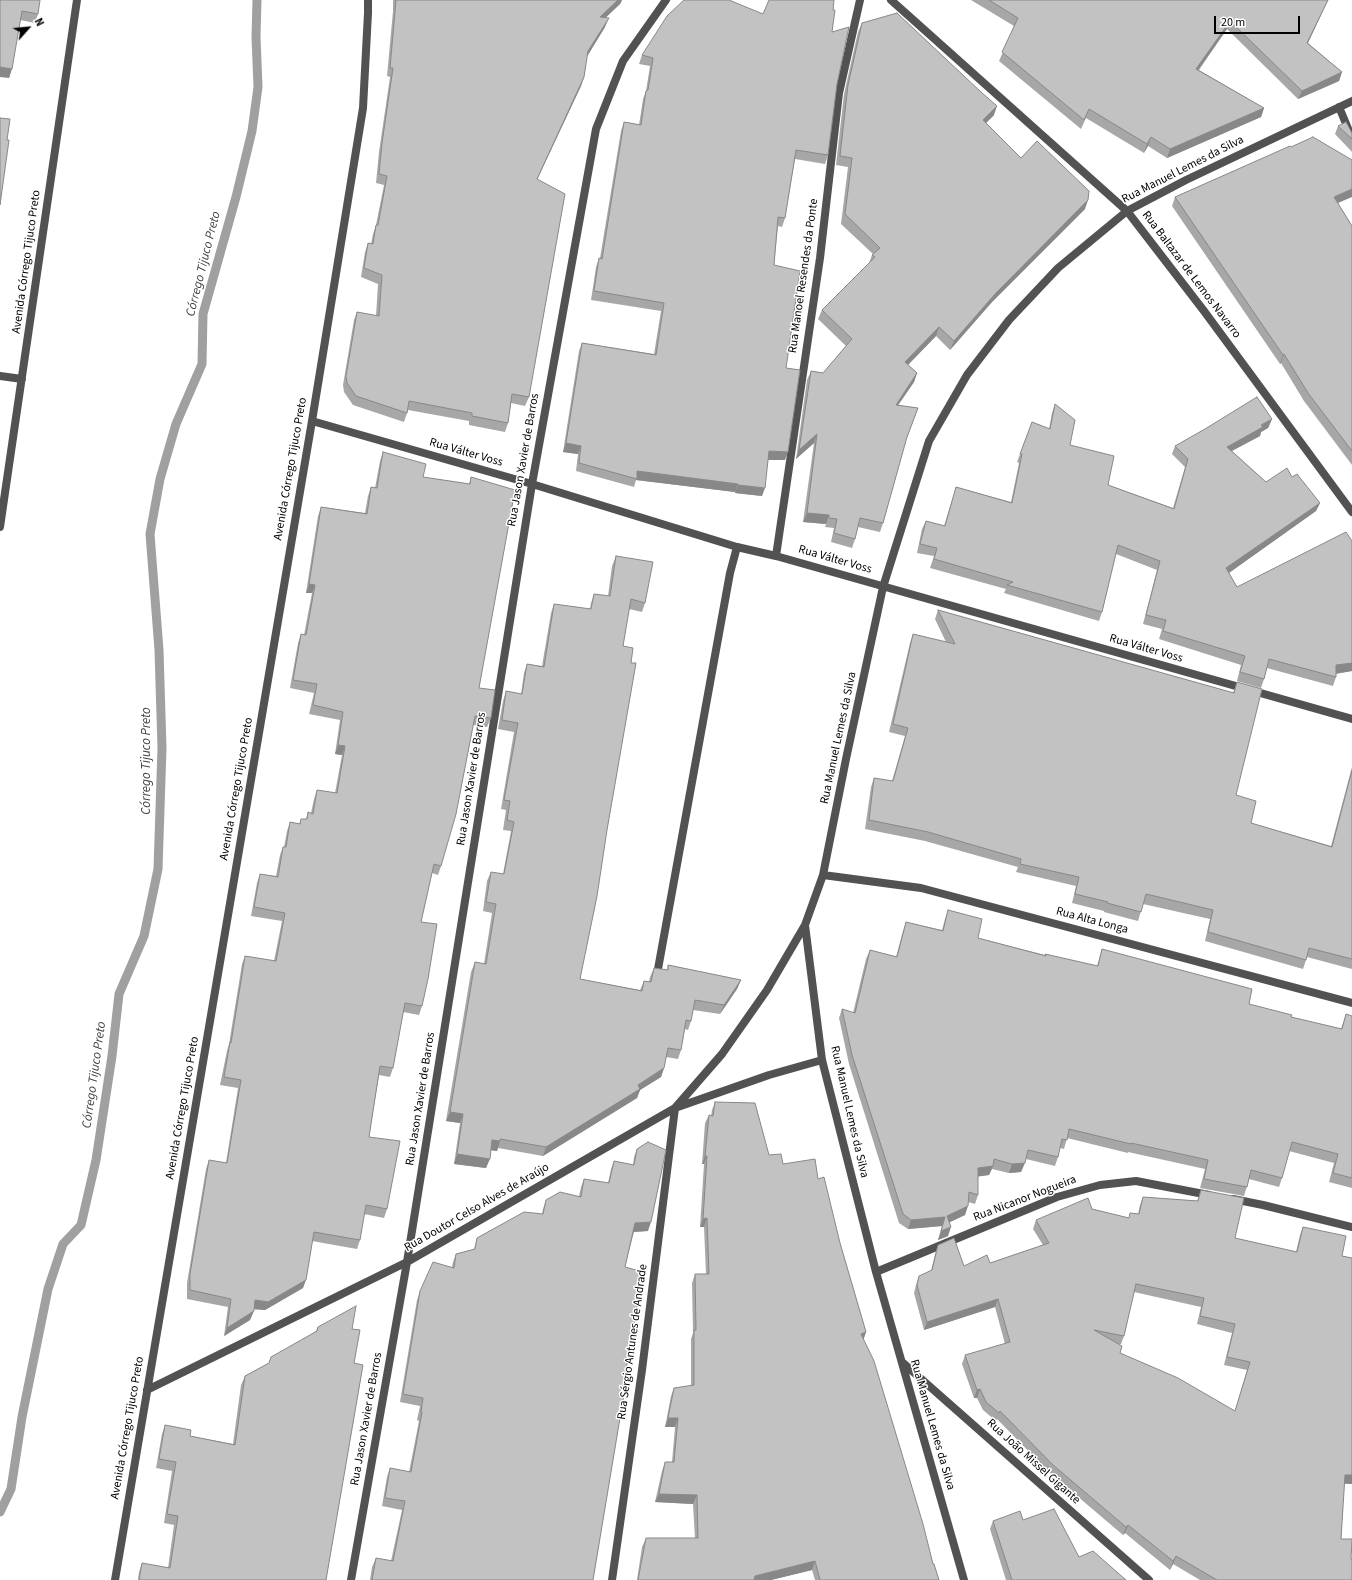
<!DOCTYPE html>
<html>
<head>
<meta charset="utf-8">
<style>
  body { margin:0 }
  #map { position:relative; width:1352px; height:1580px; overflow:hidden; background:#fff; font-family:"Source Sans 3",sans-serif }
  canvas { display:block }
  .north { position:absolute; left:8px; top:8px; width:40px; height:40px; -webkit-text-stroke:3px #fff; paint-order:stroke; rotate:63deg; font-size:11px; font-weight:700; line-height:16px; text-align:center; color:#000 }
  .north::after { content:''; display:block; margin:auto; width:14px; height:18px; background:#000; clip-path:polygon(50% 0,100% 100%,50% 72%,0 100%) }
  .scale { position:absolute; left:1214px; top:16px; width:86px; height:18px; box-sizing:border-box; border:2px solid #000; border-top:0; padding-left:5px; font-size:12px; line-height:14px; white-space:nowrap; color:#000; -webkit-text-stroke:3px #fff; paint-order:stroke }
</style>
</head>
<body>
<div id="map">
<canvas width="1352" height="1580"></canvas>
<div class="north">N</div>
<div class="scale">20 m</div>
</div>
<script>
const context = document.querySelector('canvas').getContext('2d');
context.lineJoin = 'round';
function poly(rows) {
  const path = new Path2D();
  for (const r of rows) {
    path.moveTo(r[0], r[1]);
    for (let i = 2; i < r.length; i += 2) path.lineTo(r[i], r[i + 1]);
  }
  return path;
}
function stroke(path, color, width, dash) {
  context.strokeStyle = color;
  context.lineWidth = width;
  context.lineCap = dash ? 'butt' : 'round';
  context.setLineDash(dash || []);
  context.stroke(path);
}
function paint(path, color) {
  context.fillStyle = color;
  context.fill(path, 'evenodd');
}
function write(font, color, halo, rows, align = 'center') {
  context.font = font + ' "Source Sans 3",sans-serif';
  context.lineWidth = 3;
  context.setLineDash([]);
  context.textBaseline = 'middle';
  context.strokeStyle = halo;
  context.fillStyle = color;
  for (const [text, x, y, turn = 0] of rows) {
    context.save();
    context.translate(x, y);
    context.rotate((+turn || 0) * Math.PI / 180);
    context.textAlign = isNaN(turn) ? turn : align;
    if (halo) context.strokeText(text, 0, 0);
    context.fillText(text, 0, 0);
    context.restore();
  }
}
stroke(poly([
  [0,1512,11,1489,22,1417,48,1289,63,1244,81,1225,96,1160,112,1056,119,994,144,936,158,869,162,748,159,650,150,534,160,479,176,424,202,364,203,314,236,197,252,131,258,87,256,37,257,0]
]), '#a0a0a0', 9);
stroke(poly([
  [658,969,730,573,737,547]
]), '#525252', 8);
stroke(poly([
  [891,0,1127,211,1204,311,1352,512],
  [1339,107,1352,138],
  [0,376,22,379],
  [312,421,532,484,737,547,776,556,1352,719],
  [0,527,77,0],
  [776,556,820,258,839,93,860,0],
  [823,875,921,888,1352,1003],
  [1233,1199,1263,1205,1352,1227],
  [876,1272,1057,1197,1100,1185,1136,1181,1209,1195],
  [902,1362,1149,1580],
  [147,1390,407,1262,675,1108,769,1075,822,1060],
  [115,1580,312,421,363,108,368,13,368,0],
  [351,1580,407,1262,532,484,596,129,623,61,666,0],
  [612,1580,642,1370,675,1108,722,1054,767,990,805,925],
  [964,1580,876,1272,822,1060,805,925,823,875,846,759,883,587,929,441,967,375,1009,320,1058,268,1127,211,1186,180,1352,101]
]), '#525252', 8);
paint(poly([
  [0,0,38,14,35,23,20,20,9,78],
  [393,0,622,0,620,4,605,18,605,27,587,56,584,77,581,86,537,180,529,397,525,406,511,403,508,423,505,432,469,425,469,421,408,410,404,422,353,405,344,392,343,385,354,320,357,312,376,316,378,284,361,277,365,252,368,243,371,244,373,234,376,225,384,185,376,183,379,152,390,77,387,76,393,11],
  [971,0,1328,0,1308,43,1342,72,1339,81,1298,99,1227,29,1199,70,1264,108,1261,117,1167,158,1148,146,1144,153,1086,118,1081,129,999,61,1014,26],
  [833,10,832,32,837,84,828,155,825,164,795,159,785,218,782,227,778,226,774,265,786,368,785,460,768,460,762,496,735,493,735,492,636,480,634,487,576,471,578,454,563,452,579,351,582,343,654,354,661,311,591,300,596,267,599,258,600,258,621,131,624,122,639,125,643,99,646,91,650,66,639,64,642,55,763,14],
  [862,23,994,115,986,123,1021,158,1085,209,992,302,950,350,936,336,908,365,917,373,914,382,898,405,918,408,906,440,883,523,880,532,858,527,855,539,852,548,831,542,834,528,825,527,826,524,803,522,814,443,796,459,807,380,811,371,823,373,846,346,818,319,822,310,869,263,872,255,873,254,841,224,848,167,836,165,844,94,858,32],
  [1338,126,1352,133,1352,152,1335,134],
  [1291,147,1338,203,1352,226,1352,465,1304,401,1281,363,1280,364,1172,206,1175,197],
  [1055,404,1070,445,1108,485,1173,508,1185,467,1172,454,1175,446,1272,419,1268,428,1261,432,1260,436,1232,451,1266,482,1292,477,1320,503,1316,511,1229,573,1237,587,1352,541,1352,671,1336,674,1336,677,1333,686,1267,668,1264,679,1261,688,1237,681,1241,665,1159,639,1162,629,1143,624,1157,570,1116,554,1102,612,1099,621,1004,593,1006,589,930,568,934,556,917,553,922,529,926,521,944,526,956,487,1011,502,1019,463,1017,462,1032,422,1049,429,1052,413],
  [383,452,423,477,469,484,471,477,479,688,491,718,487,727,473,725,441,866,438,875,432,873,421,922,422,1006,419,1015,403,1012,393,1068,390,1077,379,1075,369,1137,387,1209,384,1218,364,1214,360,1240,357,1249,312,1241,303,1288,265,1310,254,1309,250,1320,224,1336,228,1307,187,1299,187,1283,206,1169,209,1160,226,1163,238,1088,220,1085,227,1051,229,1044,242,964,245,956,274,961,282,921,251,916,257,883,260,874,276,876,280,855,283,847,284,847,287,831,290,822,299,824,301,819,306,819,308,812,311,813,314,799,317,790,335,793,342,755,335,754,340,720,309,714,314,693,290,688,298,643,301,634,304,635,312,593,306,593,318,516,321,507,365,513,368,496,371,487,375,488,380,461],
  [616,556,645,603,642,612,629,609,623,646,580,979,640,990,644,981,649,982,650,977,654,968,667,970,668,965,741,980,737,989,720,1014,693,1010,691,1021,688,1030,685,1029,681,1050,678,1059,666,1057,664,1068,661,1077,640,1090,637,1098,543,1156,498,1148,497,1151,491,1150,486,1168,454,1164,460,1123,446,1121,471,972,475,962,484,964,492,913,483,911,487,881,491,872,503,874,511,831,503,830,506,810,501,809,514,732,498,729,503,701,506,691,521,694,524,673,527,664,542,666,551,613,554,604,590,609,591,603,594,594,608,596,612,566],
  [938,610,1233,693,1237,682,1236,795,1251,823,1331,846,1352,767,1352,969,1307,957,1303,969,1205,941,1210,919,1143,904,1138,921,1104,912,1104,911,1072,903,1076,886,1016,872,1018,867,925,841,865,829,871,787,874,778,892,781,905,736,889,732,910,643,913,634,946,642,935,619],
  [948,910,978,938,1045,955,1045,954,1097,966,1102,949,1249,1004,1291,1017,1341,1029,1346,1014,1352,1016,1352,1188,1329,1182,1334,1163,1289,1151,1282,1178,1279,1187,1249,1179,1244,1196,1200,1188,1205,1169,1128,1152,1128,1153,1067,1138,1064,1149,1060,1148,1058,1157,1055,1166,1026,1159,1021,1172,1009,1173,992,1169,989,1175,978,1176,978,1195,975,1204,968,1202,965,1215,949,1222,948,1236,938,1240,942,1226,908,1229,899,1223,849,1064,839,1018,842,1009,853,1013,866,959,870,950,896,957,903,931,906,922,942,930,945,919],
  [715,1102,769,1155,783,1164,818,1179,840,1243,866,1332,863,1340,933,1564,939,1580,815,1580,812,1570,771,1580,637,1580,642,1547,646,1538,695,1538,693,1504,655,1502,662,1471,665,1462,672,1462,675,1427,665,1427,671,1396,674,1388,691,1386,691,1339,693,1333,692,1283,695,1274,706,1274,704,1227,700,1227,704,1164,702,1164,705,1123,709,1115,711,1116,712,1110],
  [637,1149,648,1231,634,1232,625,1267,626,1370,593,1580,370,1580,372,1567,376,1558,391,1561,402,1510,382,1506,387,1477,390,1468,409,1472,419,1421,417,1420,420,1406,400,1402,417,1300,420,1291,452,1267,453,1262,456,1254,474,1249,477,1238,542,1214,543,1209,546,1200,579,1196,581,1187,584,1179,608,1183,611,1169,614,1161,633,1165,634,1157],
  [1201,1190,1235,1238,1296,1252,1300,1235,1303,1227,1342,1256,1352,1258,1352,1484,1344,1484,1341,1539,1351,1559,1352,1580,1200,1580,1173,1564,1170,1570,1125,1533,1123,1535,1050,1473,997,1419,996,1421,983,1410,977,1398,974,1398,962,1364,965,1355,1005,1344,995,1307,924,1330,914,1293,916,1285,919,1276,931,1271,935,1254,938,1245,964,1266,990,1263,1043,1245,1033,1229,1036,1220,1092,1209,1128,1218,1138,1214,1140,1205,1143,1197,1197,1201],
  [1134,1292,1201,1307,1197,1324,1232,1333,1224,1365,1247,1370,1235,1411,1120,1353,1118,1344,1121,1344,1124,1336],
  [318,1327,352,1329,354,1363,326,1580,138,1580,139,1572,142,1563,168,1568,174,1525,164,1523,172,1471,156,1468,162,1434,165,1425,190,1436,233,1444,241,1385,245,1376,269,1363,316,1331],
  [1023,1520,1079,1557,1126,1580,1006,1580,990,1529,993,1521]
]), '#a7a7a7');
paint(poly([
  [618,0,622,0,620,4,597,26,600,17],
  [1328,0,1304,51,1307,43],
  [609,18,605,27,585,60,588,51],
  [1230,21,1227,29,1193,77,1196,69],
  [0,67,12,69,9,78,0,77],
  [1342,72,1339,81,1298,99,1302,91],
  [584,77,581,86,533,188,537,179],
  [997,106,994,115,979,130,983,120],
  [1264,108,1261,117,1167,158,1170,149],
  [1151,137,1148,146,1144,153,1147,144],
  [1352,189,1352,197,1331,206,1334,197],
  [1088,200,1085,209,992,302,950,350,954,341,996,293],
  [939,327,936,336,902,371,905,362],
  [1284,354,1281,363,1280,364,1283,355],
  [917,373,914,382,892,414,896,405],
  [1272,419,1268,428,1261,432,1260,436,1224,455,1227,447],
  [817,434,814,443,796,459,799,450],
  [566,443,581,446,578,454,563,452],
  [769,451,788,452,785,460,766,460],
  [637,471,738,484,735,492,636,480],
  [738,485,765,488,762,496,735,493],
  [1320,503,1316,511,1223,577,1226,568],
  [807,513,829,515,826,524,803,522],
  [309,584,315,585,312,593,306,593],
  [1352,663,1352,671,1333,674,1336,665],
  [338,745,345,746,342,755,335,754],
  [741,980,737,989,720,1014,724,1005],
  [664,1068,661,1077,640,1090,637,1098,543,1156,546,1147,638,1085],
  [450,1112,463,1114,460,1123,446,1121],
  [492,1140,500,1141,497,1151,489,1150],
  [457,1154,490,1159,486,1168,454,1164],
  [705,1156,707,1156,704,1164,702,1164],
  [1025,1163,1021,1172,1009,1173,1012,1164],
  [993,1166,989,1175,975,1177,978,1168],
  [968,1206,965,1215,944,1225,947,1216],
  [945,1217,942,1226,908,1229,911,1220],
  [707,1218,704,1227,700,1227,703,1219],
  [651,1222,648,1231,632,1232,635,1223],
  [951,1227,948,1236,938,1240,941,1231],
  [306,1280,303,1288,265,1310,252,1309,255,1300],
  [998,1299,995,1307,924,1330,927,1322],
  [254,1311,250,1320,224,1336,227,1328],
  [866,1332,863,1341,861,1334],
  [980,1389,977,1398,974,1398,977,1390],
  [668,1418,678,1418,675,1427,665,1427],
  [1345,1475,1352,1475,1352,1484,1342,1483],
  [659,1494,697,1495,693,1504,655,1502],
  [1128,1525,1125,1533,1123,1535,1126,1527],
  [1176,1556,1173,1564,1170,1570,1173,1561],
  [815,1561,812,1570,771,1580,754,1580,755,1576]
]), '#888');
const building = poly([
  [0,0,40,0,38,14,22,11,12,69,0,67,0,0],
  [396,0,618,0,600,17,609,18,588,51,584,77,537,179,565,194,529,397,512,394,508,423,472,416,472,413,409,401,407,413,356,396,347,383,346,376,357,312,379,316,382,275,364,268,368,243,373,244,376,225,378,225,387,176,379,174,382,143,393,68,390,68,396,0],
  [684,0,729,0,763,14,769,0,834,0,833,10,835,10,832,32,849,27,837,84,828,155,796,150,785,218,778,217,774,265,800,271,786,368,800,370,788,452,769,451,765,488,738,485,738,484,637,471,637,479,579,463,581,446,566,443,582,343,656,355,664,303,594,291,599,258,602,259,624,122,641,125,646,91,648,90,653,58,642,55,667,16,684,0],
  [989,0,1328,0,1307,43,1342,72,1302,91,1230,21,1196,69,1264,108,1170,149,1151,137,1147,144,1089,109,1084,120,1002,52,1018,18,989,0],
  [897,13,981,92,997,106,983,120,1021,158,1037,141,1089,191,1088,200,996,293,954,341,939,327,905,362,917,373,896,405,918,408,907,437,883,523,860,518,855,539,834,533,837,519,829,518,829,515,807,513,817,434,799,450,811,371,823,373,852,339,822,310,875,257,872,255,880,248,845,214,852,158,840,156,848,85,862,23,897,13],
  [0,118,10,119,7,140,9,140,0,205,0,118],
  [1346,122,1352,133,1352,139,1338,126,1346,122],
  [1313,137,1352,160,1352,189,1334,197,1352,226,1352,451,1308,393,1284,354,1283,355,1175,197,1290,146,1291,147,1313,137],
  [1257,397,1272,419,1261,425,1263,427,1227,447,1266,482,1287,468,1292,477,1297,474,1320,503,1226,568,1237,587,1346,532,1352,541,1352,663,1336,665,1336,677,1269,659,1264,679,1240,672,1245,656,1163,631,1166,620,1146,615,1160,561,1118,545,1102,612,1007,585,1013,582,934,559,937,548,920,544,926,521,945,526,956,487,1012,503,1022,454,1020,454,1032,422,1050,429,1055,404,1075,420,1070,445,1114,456,1108,485,1174,509,1188,459,1175,446,1205,429,1257,397],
  [383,452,426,464,423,477,470,484,471,477,515,490,479,688,495,690,491,718,475,716,456,814,441,866,434,864,421,922,437,924,428,979,422,1006,405,1003,393,1068,380,1066,369,1137,400,1141,387,1209,366,1205,360,1240,314,1232,306,1280,268,1302,255,1300,254,1311,227,1328,231,1299,190,1290,190,1274,209,1160,227,1163,241,1080,224,1077,230,1042,231,1043,245,956,276,961,285,913,254,907,260,874,278,877,283,847,286,847,290,822,300,824,301,819,307,819,308,812,313,814,317,790,337,793,345,746,338,745,343,712,313,705,317,684,293,680,301,634,306,635,315,585,309,584,321,507,367,514,371,487,377,488,383,452],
  [616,556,653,562,645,603,631,599,623,646,633,648,631,663,636,663,607,830,597,896,580,979,642,991,644,981,651,982,654,968,668,970,668,965,741,980,724,1005,695,1000,691,1021,686,1020,681,1050,668,1048,664,1068,638,1085,640,1089,546,1147,500,1139,500,1141,492,1140,490,1159,457,1154,463,1114,450,1112,475,962,486,964,496,904,486,902,491,872,504,874,514,822,507,820,510,801,504,800,518,723,502,720,506,691,522,694,527,664,544,667,554,604,591,609,594,594,610,596,616,556],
  [938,610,1234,693,1237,682,1262,689,1236,795,1256,801,1251,823,1332,847,1352,770,1352,959,1309,948,1306,960,1208,932,1213,910,1146,894,1141,912,1107,903,1108,902,1075,894,1079,877,1020,864,1021,859,928,832,869,820,874,778,893,781,908,728,893,724,913,634,955,644,938,610],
  [948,910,982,919,978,938,1046,956,1045,954,1098,966,1102,949,1252,989,1249,1004,1292,1015,1291,1017,1342,1029,1346,1014,1352,1016,1352,1178,1333,1173,1338,1154,1292,1142,1282,1178,1251,1170,1247,1187,1204,1179,1208,1160,1131,1143,1131,1144,1069,1129,1067,1140,1062,1139,1058,1157,1028,1150,1025,1163,1012,1164,994,1159,993,1166,978,1168,978,1195,969,1192,968,1206,947,1216,951,1227,941,1231,945,1217,911,1220,903,1214,852,1055,842,1009,855,1013,870,950,897,957,906,922,943,931,948,910],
  [715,1102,755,1103,769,1155,781,1154,783,1164,815,1159,818,1179,824,1177,840,1243,866,1332,861,1334,874,1361,923,1524,933,1564,934,1564,939,1580,820,1580,815,1561,755,1576,754,1580,638,1580,646,1538,698,1538,697,1495,659,1494,665,1462,674,1462,678,1418,668,1418,674,1388,694,1385,694,1330,696,1330,695,1274,709,1274,707,1218,703,1219,707,1156,705,1156,709,1115,713,1116,715,1102],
  [648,1142,666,1150,651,1222,635,1223,625,1267,643,1272,626,1370,628,1370,593,1580,372,1580,376,1558,393,1561,405,1501,385,1498,390,1468,411,1472,422,1412,421,1412,423,1398,403,1394,420,1291,433,1262,454,1268,456,1254,475,1249,477,1238,524,1212,543,1214,546,1200,560,1192,581,1197,584,1179,609,1183,614,1161,634,1165,637,1149,648,1142],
  [1201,1190,1244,1198,1235,1238,1297,1252,1303,1227,1346,1236,1342,1256,1352,1258,1352,1475,1345,1475,1341,1539,1352,1539,1351,1559,1352,1559,1352,1580,1217,1580,1176,1556,1173,1561,1128,1525,1126,1527,1053,1465,1000,1411,999,1413,986,1402,980,1389,977,1390,965,1355,1010,1342,998,1299,927,1322,917,1285,919,1276,932,1270,938,1245,954,1238,964,1266,987,1255,990,1263,1049,1243,1036,1220,1088,1198,1092,1209,1129,1218,1130,1213,1139,1214,1143,1197,1198,1201,1201,1190],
  [1136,1284,1204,1298,1200,1316,1235,1324,1227,1357,1250,1362,1235,1411,1178,1378,1120,1353,1122,1346,1094,1330,1124,1336,1136,1284],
  [356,1306,352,1329,360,1330,354,1363,363,1365,326,1580,139,1580,142,1563,170,1568,178,1516,167,1514,176,1462,159,1459,165,1425,191,1430,190,1436,235,1445,245,1376,269,1363,271,1357,317,1331,318,1327,356,1306],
  [1054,1509,1079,1557,1093,1551,1126,1580,1012,1580,993,1521,1020,1511,1023,1520,1054,1509]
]);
paint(building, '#c2c2c2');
stroke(building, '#888', 1);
write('12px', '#000', '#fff', [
  ["Rua Manuel Lemes da Silva",1183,170,-27],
  ["Avenida Córrego Tijuco Preto",27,262,-82],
  ["Rua Baltazar de Lemos Navarro",1191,275,53],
  ["Rua Manoel Resendes da Ponte",804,276,-82],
  ["Rua Válter Voss",466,453,16],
  ["Rua Jason Xavier de Barros",524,460,-80],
  ["Avenida Córrego Tijuco Preto",291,469,-80],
  ["Rua Válter Voss",835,560,16],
  ["Rua Válter Voss",1146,649,16],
  ["Rua Manuel Lemes da Silva",839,738,-78],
  ["Rua Jason Xavier de Barros",472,779,-81],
  ["Avenida Córrego Tijuco Preto",237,789,-80],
  ["Rua Alta Longa",1092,921,15],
  ["Rua Jason Xavier de Barros",421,1099,-81],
  ["Avenida Córrego Tijuco Preto",183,1108,-80],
  ["Rua Manuel Lemes da Silva",849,1112,77],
  ["Rua Nicanor Nogueira",1025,1199,-21],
  ["Rua Doutor Celso Alves de Araújo",477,1208,-30],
  ["Rua Sérgio Antunes de Andrade",633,1342,-82],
  ["Rua Jason Xavier de Barros",367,1419,-80],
  ["Rua Manuel Lemes da Silva",932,1425,74],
  ["Avenida Córrego Tijuco Preto",128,1428,-80],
  ["Rua João Missel Gigante",1033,1462,42]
]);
write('italic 13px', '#414141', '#fff', [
  ["Córrego Tijuco Preto",204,264,-76],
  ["Córrego Tijuco Preto",147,761,-90],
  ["Córrego Tijuco Preto",95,1075,-82]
]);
</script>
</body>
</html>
